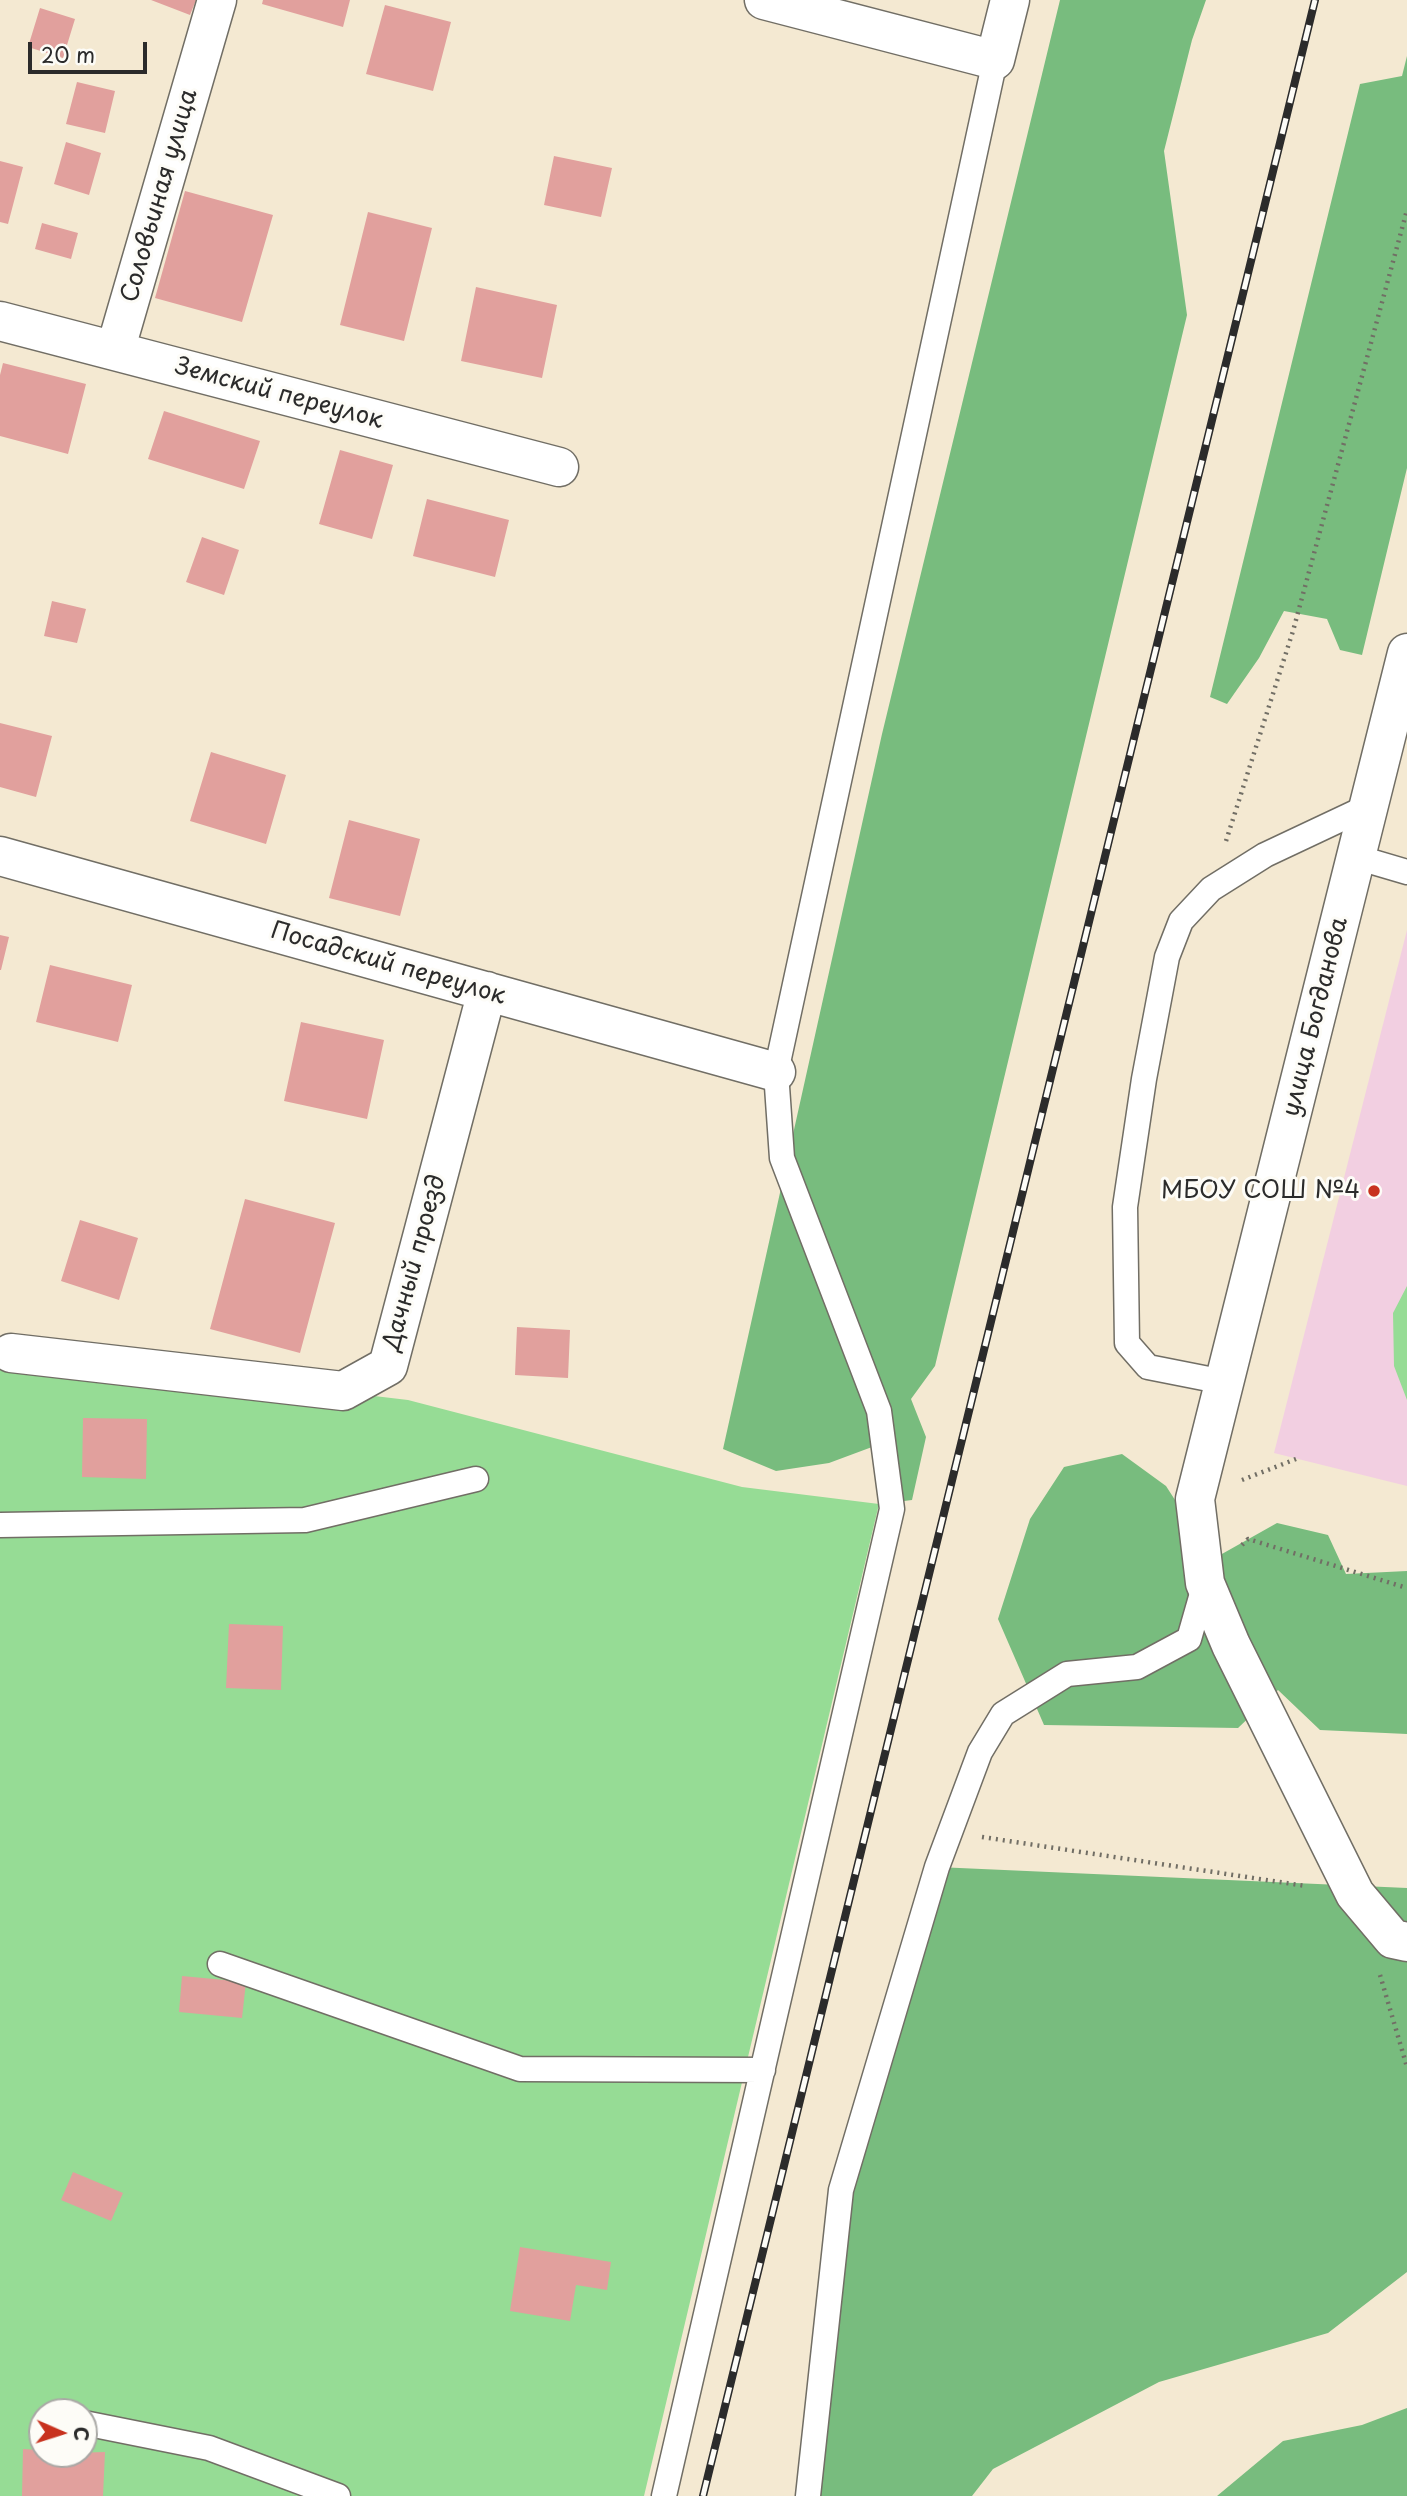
<!DOCTYPE html>
<html>
<head>
<meta charset="utf-8">
<style>
  body { margin:0 }
  #map { position:relative; width:1407px; height:2496px; overflow:hidden; background:#f4e9d2; font-family:"Playpen Sans",sans-serif }
  canvas { display:block }
  .north { position:absolute; left:28px; top:2398px; width:70px; height:70px; box-sizing:border-box; background:#fdfcf7; border:2px solid #a9a8a5; border-radius:50%; rotate:93deg; font-size:19px; font-weight:700; line-height:28px; text-align:center; color:#2b2b2b }
  .north::after { content:''; display:block; margin:auto; width:24px; height:32px; background:#c8321e; clip-path:polygon(50% 0,100% 100%,50% 72%,0 100%) }
  .scale { position:absolute; left:28px; top:42px; width:119px; height:32px; box-sizing:border-box; border:4px solid #2b2b2b; border-top:0; padding-left:9px; font-size:21px; line-height:24px; white-space:nowrap; color:#2b2b2b; -webkit-text-stroke:5px #fdfcf7; paint-order:stroke }
</style>
</head>
<body>
<div id="map">
<canvas width="1407" height="2496"></canvas>
<div class="north">С</div>
<div class="scale">20 m</div>
</div>
<script>
const context = document.querySelector('canvas').getContext('2d');
context.lineJoin = 'round';
function paint(path, color) {
  context.fillStyle = color;
  context.fill(path, 'evenodd');
}
function poly(rows) {
  const path = new Path2D();
  for (const r of rows) {
    path.moveTo(r[0], r[1]);
    for (let i = 2; i < r.length; i += 2) path.lineTo(r[i], r[i + 1]);
  }
  return path;
}
function stroke(path, color, width, dash) {
  context.strokeStyle = color;
  context.lineWidth = width;
  context.lineCap = dash ? 'butt' : 'round';
  context.setLineDash(dash || []);
  context.stroke(path);
}
function write(font, color, halo, rows, align = 'center') {
  context.font = font + ' "Playpen Sans",sans-serif';
  context.lineWidth = 6;
  context.setLineDash([]);
  context.textBaseline = 'middle';
  context.strokeStyle = halo;
  context.fillStyle = color;
  for (const [text, x, y, turn = 0] of rows) {
    context.save();
    context.translate(x, y);
    context.rotate((+turn || 0) * Math.PI / 180);
    context.textAlign = isNaN(turn) ? turn : align;
    if (halo) context.strokeText(text, 0, 0);
    context.fillText(text, 0, 0);
    context.restore();
  }
}
paint(poly([
  [1407,930,1407,1486,1274,1453]
]), '#f2cfe1');
paint(poly([
  [1407,1286,1407,1400,1394,1366,1393,1313],
  [11,1353,408,1400,742,1487,879,1504,644,2496,0,2496,0,1354],
  [42,2412,84,2412,84,2454,42,2454]
]), '#96dc95');
paint(poly([
  [1060,0,1206,0,1192,40,1164,151,1187,315,935,1366,911,1399,926,1437,912,1500,896,1502,872,1447,829,1463,776,1471,723,1449,882,734],
  [1407,56,1407,468,1362,655,1340,650,1327,619,1284,611,1259,658,1227,704,1210,697,1360,84,1402,76],
  [1122,1454,1166,1486,1213,1559,1277,1523,1328,1535,1346,1574,1407,1571,1407,1734,1320,1730,1278,1690,1238,1728,1044,1725,998,1619,1030,1519,1064,1467],
  [937,1867,1407,1888,1407,2272,1328,2333,1159,2382,993,2469,972,2496,808,2496,841,2190],
  [1407,2408,1407,2496,1217,2496,1283,2441,1362,2425]
]), '#78bc7e');
paint(poly([
  [151,0,196,0,190,15],
  [263,0,350,0,343,27,262,4],
  [385,5,451,22,433,91,366,74],
  [40,8,75,19,63,58,28,47],
  [77,82,115,91,105,133,66,124],
  [66,142,101,153,89,195,54,184],
  [554,156,612,168,601,217,544,205],
  [0,161,23,167,8,224,0,222],
  [185,191,273,215,242,322,155,298],
  [368,212,432,228,404,341,340,325],
  [42,223,78,233,71,259,35,249],
  [476,287,557,305,542,378,461,361],
  [3,363,86,384,68,454,0,436,0,375],
  [164,411,260,441,244,489,148,459],
  [340,450,393,465,372,539,319,524],
  [427,499,509,520,495,577,413,556],
  [202,537,239,550,224,595,186,582],
  [52,601,86,609,77,643,44,636],
  [0,723,52,736,36,797,0,787],
  [211,752,286,775,266,844,190,821],
  [349,820,420,839,400,916,329,898],
  [0,935,9,937,1,970,0,970],
  [50,965,132,985,118,1042,36,1022],
  [301,1022,384,1040,367,1119,284,1101],
  [245,1199,335,1223,300,1353,210,1329],
  [80,1220,138,1238,119,1300,61,1281],
  [517,1327,570,1330,568,1378,515,1375],
  [83,1418,147,1419,146,1479,82,1477],
  [229,1624,283,1626,281,1690,226,1688],
  [182,1976,246,1982,242,2018,179,2012],
  [73,2172,123,2193,111,2221,61,2200],
  [520,2247,611,2262,607,2290,576,2285,570,2321,510,2311],
  [23,2449,42,2450,42,2454,105,2452,103,2496,22,2496]
]), '#e1a09d');
const lane = poly([
  [1356,857,1407,872],
  [1224,1382,1148,1367,1127,1343,1125,1207,1144,1079,1167,957,1181,921,1211,889,1265,855,1369,806],
  [0,1525,305,1520,476,1479],
  [220,1964,520,2069,763,2070],
  [84,2423,209,2448,338,2496],
  [664,2496,892,1509,879,1411,782,1158,776,1072,995,60],
  [808,2496,841,2190,937,1867,980,1752,1003,1714,1067,1674,1137,1667,1189,1639,1205,1583]
]);
const street = poly([
  [764,0,995,60,1010,0],
  [0,321,559,467],
  [115,351,217,0],
  [1407,653,1195,1499,1205,1583,1231,1645,1355,1894,1393,1939,1407,1942],
  [0,856,776,1072],
  [11,1353,343,1391,388,1366,487,991]
]);
stroke(lane, '#716e65', 27);
stroke(street, '#716e65', 41);
stroke(poly([
  [1226,841,1293,631,1407,210],
  [1242,1480,1296,1459],
  [1242,1545,1248,1539,1407,1588],
  [982,1837,1306,1886],
  [1380,1975,1407,2067]
]), '#716e65', 4.5, [2, 5]);
stroke(lane, '#fff', 24);
stroke(street, '#fff', 38);
const rail = poly([
  [703,2496,1315,0]
]);
stroke(rail, '#2b2b2b', 8);
stroke(rail, '#fdfcf7', 5, [16]);
for (const [x, y, r, color] of [
  [1374,1191,7,"#c8321e"]
]) {
  const dot = new Path2D();
  dot.arc(x, y, r, 0, 2 * Math.PI);
  context.fillStyle = color;
  context.fill(dot);
  stroke(dot, '#fdfcf7', 2.5);
}
write('24px', '#2b2b2b', '#fdfcf7', [
  ["Соловьиная улица",160,196,-74],
  ["Земский переулок",279,394,15],
  ["Посадский переулок",388,964,16],
  ["улица Богданова",1316,1017,-76],
  ["Дачный проезд",415,1263,-75]
]);
write('24px', '#2b2b2b', '#fdfcf7', [
  ["МБОУ СОШ №4",1360,1191]
], 'right');
</script>
</body>
</html>
